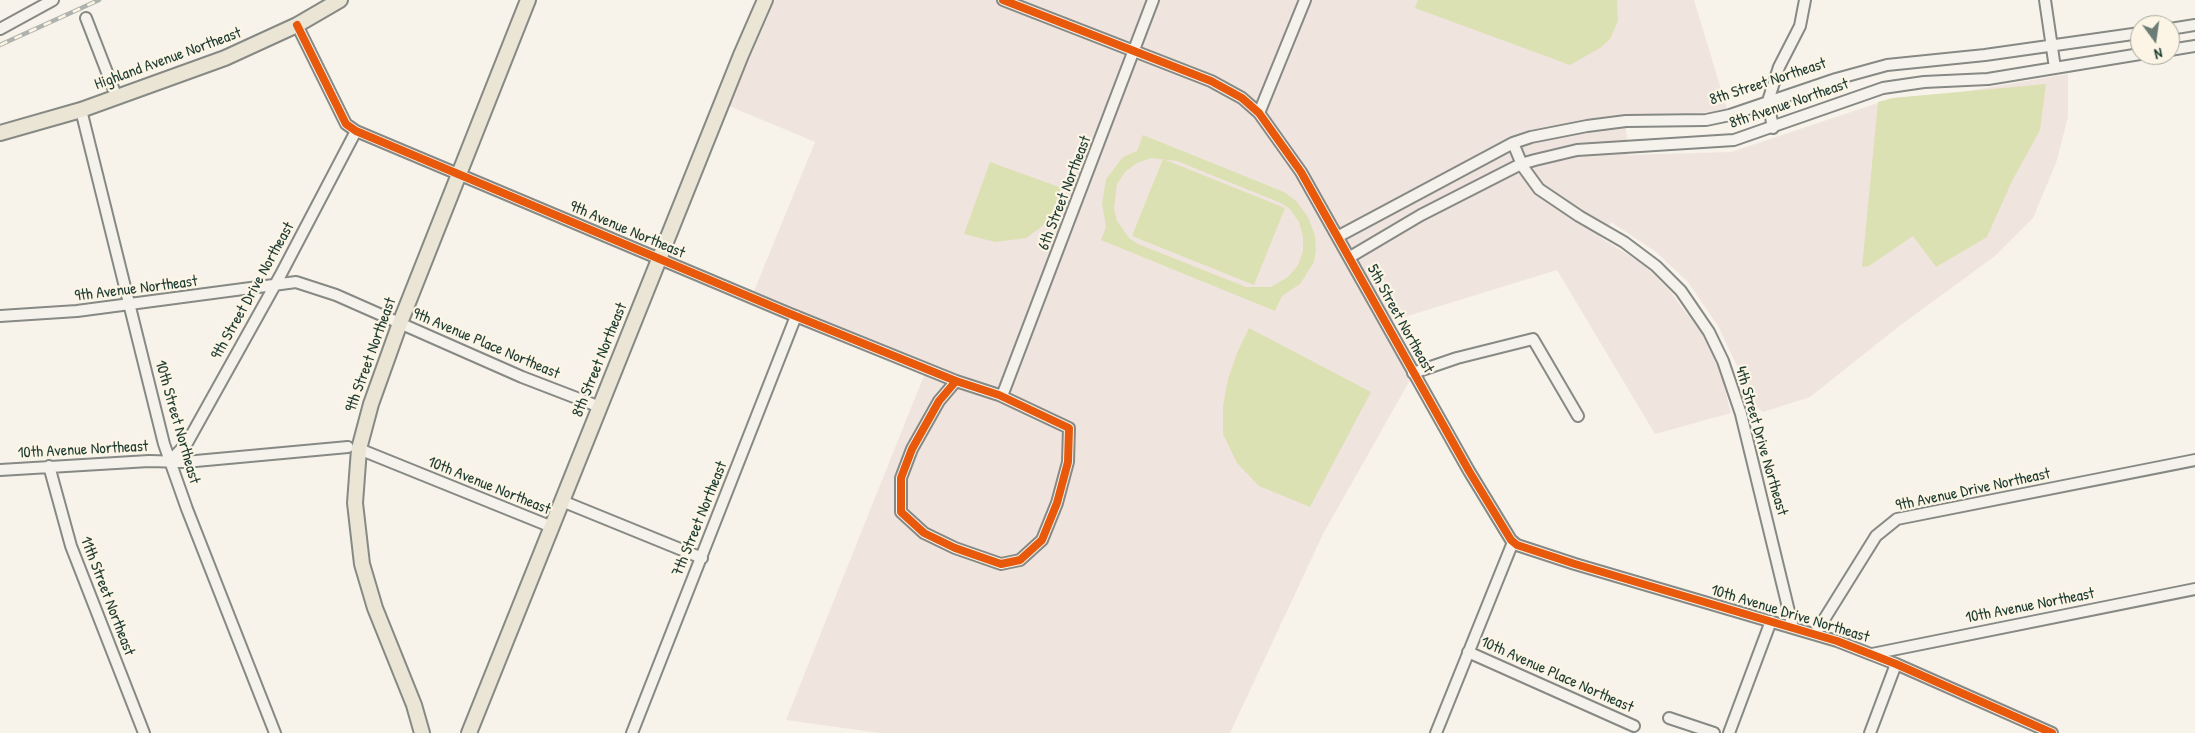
<!DOCTYPE html>
<html>
<head>
<meta charset="utf-8">
<style>
  body { margin:0 }
  #map { position:relative; width:2195px; height:733px; overflow:hidden; background:#f7f3ea; font-family:"Patrick Hand",sans-serif }
  canvas { display:block }
  .north { position:absolute; left:2130px; top:15px; width:50px; height:50px; box-sizing:border-box; background:#fcf5e5; border:1px solid #a4ab9e; border-radius:50%; rotate:166deg; font-size:14px; font-weight:700; line-height:20px; text-align:center; color:#1f3d34 }
  .north::after { content:''; display:block; margin:auto; width:18px; height:22px; background:#6b7d74; clip-path:polygon(50% 0,100% 100%,50% 72%,0 100%) }
</style>
</head>
<body>
<div id="map">
<canvas width="2195" height="733"></canvas>
<div class="north">N</div>
</div>
<script>
const context = document.querySelector('canvas').getContext('2d');
context.lineJoin = 'round';
function paint(path, color) {
  context.fillStyle = color;
  context.fill(path, 'evenodd');
}
function poly(rows) {
  const path = new Path2D();
  for (const r of rows) {
    path.moveTo(r[0], r[1]);
    for (let i = 2; i < r.length; i += 2) path.lineTo(r[i], r[i + 1]);
  }
  return path;
}
function stroke(path, color, width, dash) {
  context.strokeStyle = color;
  context.lineWidth = width;
  context.lineCap = dash ? 'butt' : 'round';
  context.setLineDash(dash || []);
  context.stroke(path);
}
function write(font, color, halo, rows, align = 'center') {
  context.font = font + ' "Patrick Hand",sans-serif';
  context.lineWidth = 4.5;
  context.setLineDash([]);
  context.textBaseline = 'middle';
  context.strokeStyle = halo;
  context.fillStyle = color;
  for (const [text, x, y, turn = 0] of rows) {
    context.save();
    context.translate(x, y);
    context.rotate((+turn || 0) * Math.PI / 180);
    context.textAlign = isNaN(turn) ? turn : align;
    if (halo) context.strokeText(text, 0, 0);
    context.fillText(text, 0, 0);
    context.restore();
  }
}
paint(poly([
  [775,0,1694,0,1727,109,1701,113,1625,115,1628,155,1731,152,1893,98,1962,92,2068,74,2068,117,2056,163,2033,218,1995,256,1898,327,1810,397,1763,412,1749,401,1741,374,1718,326,1688,282,1656,252,1611,222,1601,238,1643,264,1669,290,1704,336,1719,366,1731,413,1655,434,1557,270,1401,318,1381,327,1410,380,1323,534,1230,733,880,733,786,720,929,363,754,291,815,142,729,106]
]), '#f0e4de');
paint(poly([
  [1418,0,1617,0,1618,21,1610,39,1600,48,1570,65,1415,8],
  [2046,84,2040,130,2012,181,1987,237,1936,267,1913,236,1869,266,1862,267,1878,102,1893,98],
  [1143,135,1284,192,1296,201,1308,217,1315,236,1316,250,1314,262,1300,284,1282,296,1275,311,1101,240,1106,227,1102,204,1106,179,1123,157,1137,151],
  [1151,158,1177,161,1281,203,1290,209,1299,222,1303,237,1303,251,1298,265,1288,277,1271,287,1246,287,1138,244,1129,238,1117,221,1114,208,1117,184,1125,172,1137,163],
  [1163,159,1285,208,1254,285,1132,236],
  [990,162,1062,188,1051,216,1040,228,1026,238,995,242,964,234],
  [1249,328,1371,392,1310,507,1259,486,1237,463,1223,434,1223,406,1228,379,1237,353]
]), '#dce1b3');
const minor = poly([
  [1003,0,1211,81,1242,98,1259,113,1301,172,1469,471,1511,540,1517,545,1575,564,1837,641,1896,664,2052,733],
  [2045,0,2055,68],
  [86,18,117,98],
  [297,25,346,124,356,131,788,313,956,381,999,395,1069,428,1068,462,1057,503,1042,540,1020,560,1001,564,955,548,924,533,901,512,901,478,912,449,939,401,956,381],
  [0,29,53,0],
  [2170,29,2195,25],
  [2170,50,2195,46],
  [81,110,164,444,187,509,275,733],
  [1259,113,1305,0],
  [1773,128,1768,101,1779,67,1800,26,1805,0],
  [1513,143,1523,167,1539,189,1579,216,1624,242,1656,266,1681,291,1709,332,1723,361,1741,414,1793,628],
  [1339,236,1513,143,1531,137,1587,126,1626,121,1706,120,1730,115,1836,79,1887,65,1985,55,2140,33],
  [1350,257,1421,215,1521,164,1535,160,1577,150,1734,140,1883,88,1924,82,1988,79,2140,54],
  [0,316,77,311,296,282,336,295,522,377,600,407],
  [1413,373,1457,358,1533,339,1578,416],
  [1002,396,1153,0],
  [359,449,552,527],
  [170,461,187,443,280,276,356,131],
  [49,466,71,546,144,733],
  [0,470,149,461,185,462,348,447],
  [562,501,702,558],
  [1815,634,1876,536,1897,519,2195,460],
  [1468,652,1634,726],
  [1872,654,2195,589],
  [1669,718,1714,733],
  [632,733,796,316],
  [1436,733,1513,542],
  [1729,733,1771,621],
  [1870,733,1896,664]
]);
const major = poly([
  [0,133,81,110,225,58,297,25,340,0],
  [422,733,414,705,375,608,362,564,355,503,359,449,371,404,400,323,528,0],
  [469,733,741,55,765,0]
]);
stroke(minor, '#868984', 14);
stroke(major, '#868984', 18);
stroke(minor, '#f5f2ec', 10);
stroke(major, '#eae5d5', 14);
const rail = poly([
  [0,45,99,0]
]);
stroke(rail, '#b0b2ad', 4.5);
stroke(rail, '#fcf5e5', 2.5, [8]);
stroke(poly([
  [1003,0,1211,81,1242,98,1259,113,1301,172,1469,471,1511,540,1517,545,1575,564,1837,641,1896,664,2052,733],
  [297,25,346,124,356,131,788,313,956,381,999,395,1069,428,1068,462,1057,503,1042,540,1020,560,1001,564,955,548,924,533,901,512,901,478,912,449,939,401,956,381]
]), '#e8590c', 8);
write('16px', '#1f3d34', '#fcf5e5', [
  ["Highland Avenue Northeast",168,59,-20],
  ["8th Street Northeast",1768,82,-18],
  ["8th Avenue Northeast",1789,104,-19],
  ["6th Street Northeast",1065,193,-69],
  ["9th Avenue Northeast",627,230,23],
  ["9th Avenue Northeast",136,289,-7],
  ["9th Street Drive Northeast",253,291,-61],
  ["5th Street Northeast",1400,319,61],
  ["9th Avenue Place Northeast",486,344,23],
  ["9th Street Northeast",371,355,-70],
  ["8th Street Northeast",600,360,-68],
  ["10th Street Northeast",177,422,74],
  ["4th Street Drive Northeast",1761,441,74],
  ["10th Avenue Northeast",83,450,-3],
  ["10th Avenue Northeast",489,486,22],
  ["9th Avenue Drive Northeast",1973,490,-12],
  ["7th Street Northeast",700,519,-68],
  ["11th Street Northeast",107,596,69],
  ["10th Avenue Northeast",2030,606,-11],
  ["10th Avenue Drive Northeast",1790,614,17],
  ["10th Avenue Place Northeast",1557,675,24]
]);
</script>
</body>
</html>
